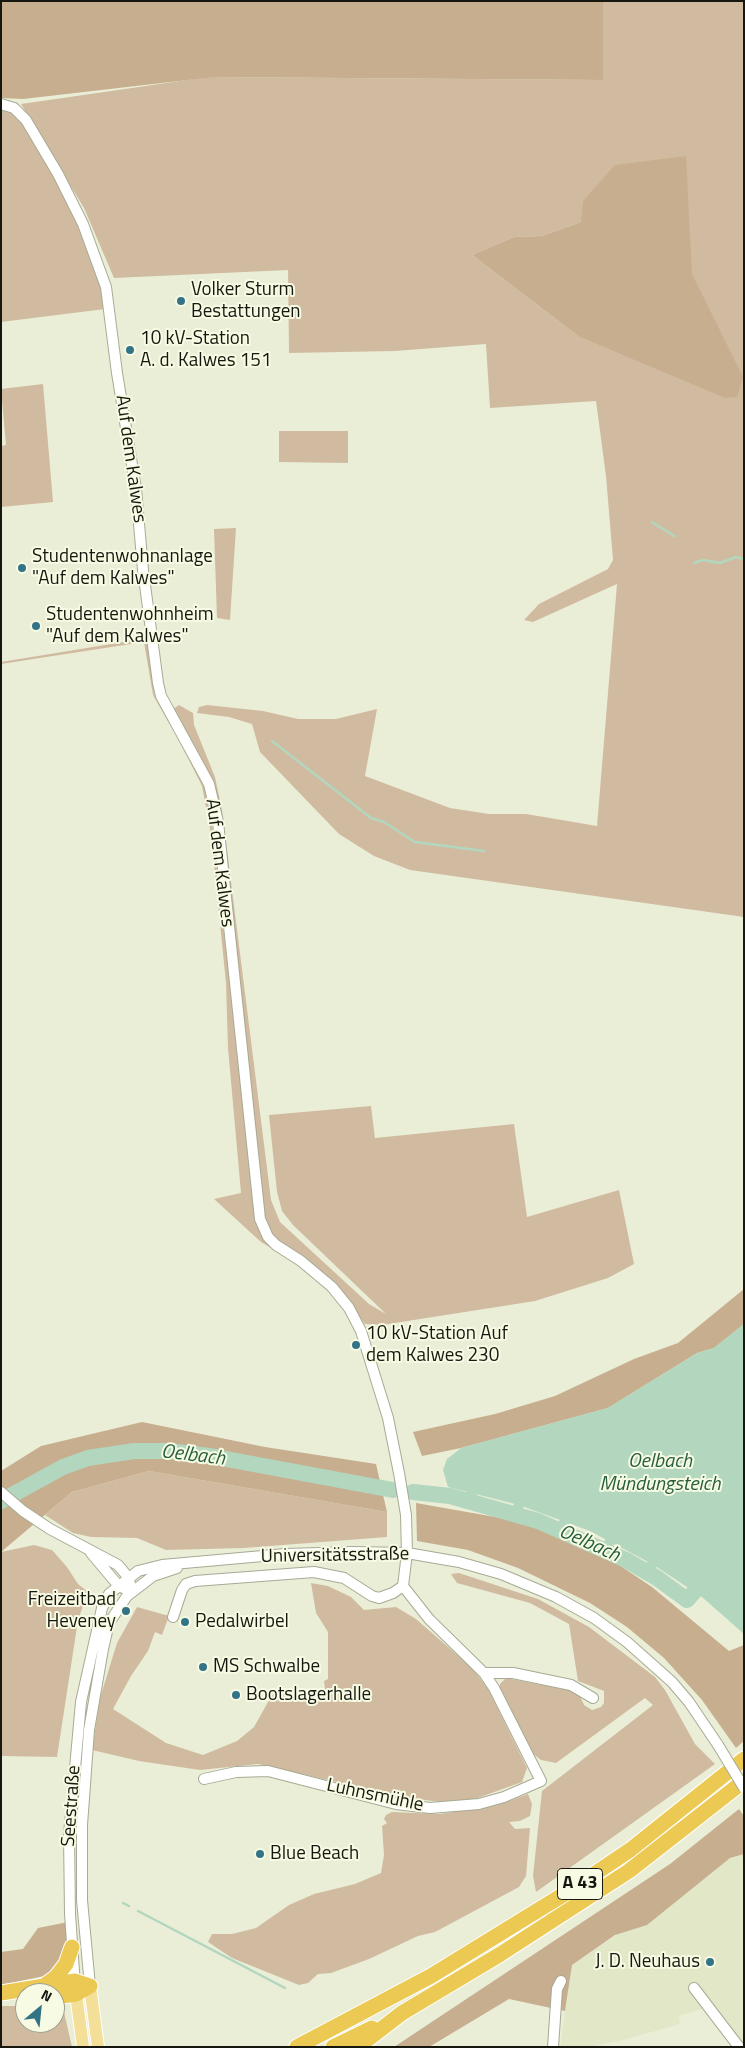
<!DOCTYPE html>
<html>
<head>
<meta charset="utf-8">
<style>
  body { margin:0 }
  #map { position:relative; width:745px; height:2048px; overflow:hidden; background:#eaeed7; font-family:"Titillium Web",sans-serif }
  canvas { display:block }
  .frame { position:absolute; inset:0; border:2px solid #16170f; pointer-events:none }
  .north { position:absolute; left:15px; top:1983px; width:50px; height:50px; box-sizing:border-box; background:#f8fbe4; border:1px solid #9ea08f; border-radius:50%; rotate:28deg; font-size:14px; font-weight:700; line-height:20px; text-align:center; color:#16170f }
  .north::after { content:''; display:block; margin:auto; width:18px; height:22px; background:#327486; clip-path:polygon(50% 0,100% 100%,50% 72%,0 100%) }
</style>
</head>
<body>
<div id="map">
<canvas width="745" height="2048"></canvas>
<div class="frame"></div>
<div class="north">N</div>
</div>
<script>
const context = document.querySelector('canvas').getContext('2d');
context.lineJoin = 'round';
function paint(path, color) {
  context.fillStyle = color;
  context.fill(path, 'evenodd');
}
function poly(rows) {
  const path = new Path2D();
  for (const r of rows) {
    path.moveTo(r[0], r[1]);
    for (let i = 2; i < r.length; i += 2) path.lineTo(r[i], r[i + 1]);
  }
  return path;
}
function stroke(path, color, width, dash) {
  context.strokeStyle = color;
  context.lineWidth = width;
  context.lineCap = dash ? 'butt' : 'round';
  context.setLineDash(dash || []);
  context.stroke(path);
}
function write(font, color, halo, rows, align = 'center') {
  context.font = font + ' "Titillium Web",sans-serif';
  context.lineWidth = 4;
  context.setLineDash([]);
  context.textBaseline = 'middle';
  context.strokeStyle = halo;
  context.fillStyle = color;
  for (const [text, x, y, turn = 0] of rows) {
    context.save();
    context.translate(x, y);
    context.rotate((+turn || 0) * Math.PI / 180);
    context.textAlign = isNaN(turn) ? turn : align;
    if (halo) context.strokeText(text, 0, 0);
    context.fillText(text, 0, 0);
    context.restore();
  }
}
paint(poly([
  [744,1854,744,2047,705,2008,679,2016,680,2024,623,2040,588,2047,560,2047,572,1965,730,1858]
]), '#e2e7c8');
paint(poly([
  [1,1,593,1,216,77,603,80,603,1,744,1,744,917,410,870,374,856,339,834,260,752,252,724,229,717,197,713,199,707,207,705,263,711,298,719,336,719,377,709,365,776,450,808,489,814,526,814,597,826,617,584,533,622,524,620,539,604,608,569,613,560,606,476,596,401,490,408,486,344,395,351,289,353,288,270,114,278,84,208,21,104,201,78,1,86],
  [581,222,578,336,472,255,514,237,542,236],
  [1,110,12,110,24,120,80,227,103,292,105,309,1,322],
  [43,384,53,502,1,507,1,446,6,445,1,389],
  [279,431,348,431,348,463,279,462],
  [236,528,230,620,217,618,214,529],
  [142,639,149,644,154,694,164,708,205,786,209,800,256,1218,303,1267,261,1242,214,1199,241,1193,228,1048,226,983,211,834,202,786,180,742,153,695,144,642,1,664,1,662],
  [179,705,193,713,194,725,215,777,222,810,271,1200,280,1222,369,1304,386,1314,293,1225,282,1211,277,1192,269,1115,371,1106,375,1138,514,1124,527,1217,619,1190,634,1264,608,1278,535,1301,382,1325,365,1324,326,1275,276,1239,270,1231,263,1214,221,821,173,709],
  [149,1471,387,1512,387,1537,244,1548,166,1550,137,1538,91,1537,73,1533,45,1515,72,1492],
  [34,1545,52,1550,67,1567,78,1584,88,1592,78,1620,57,1757,1,1756,1,1552],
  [459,1573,538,1599,589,1627,655,1677,665,1690,695,1744,715,1764,536,1892,533,1876,542,1791,653,1705,645,1698,556,1763,541,1760,532,1753,500,1692,500,1684,506,1678,568,1690,579,1694,584,1705,592,1710,601,1707,604,1703,604,1691,578,1681,569,1624,530,1603,457,1583,451,1574],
  [311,1583,328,1586,351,1597,364,1610,396,1607,416,1619,471,1667,487,1687,527,1768,522,1782,475,1799,440,1802,402,1797,258,1764,200,1770,139,1761,92,1750,100,1698,117,1643,137,1607,169,1616,162,1635,155,1632,148,1651,131,1676,113,1709,166,1743,203,1755,237,1741,254,1727,272,1695,289,1690,292,1699,300,1698,325,1689,324,1681,328,1679,328,1632,316,1613],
  [528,1794,532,1804,530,1816,520,1821,509,1822,515,1829,530,1828,526,1876,519,1887,435,1932,418,1936,369,1959,331,1973,318,1974,308,1983,299,1985,232,1958,208,1942,212,1934,232,1934,256,1928,289,1905,314,1894,355,1884,381,1873,384,1855,382,1826,387,1823,384,1819,386,1815,392,1812,440,1814,504,1803],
  [1,2006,25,2006,25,2023,55,2023,55,2009,64,2012,72,2047,1,2047]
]), '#d1bba0');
paint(poly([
  [4,1,603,1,603,80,214,77,23,99,1,98,1,3],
  [686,156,692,274,743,377,737,397,725,398,578,336,472,255,514,237,542,236,581,222,583,201,615,165],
  [744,1289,744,1324,714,1348,697,1353,608,1408,461,1448,422,1456,413,1432,495,1414,555,1396,634,1359,678,1343],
  [142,1422,265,1447,376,1464,387,1512,149,1471,72,1492,1,1552,1,1471,41,1446],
  [416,1503,501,1518,539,1529,619,1565,652,1587,729,1651,744,1645,744,1741,736,1748,702,1700,664,1658,627,1627,590,1603,518,1568,468,1550,417,1541],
  [739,1809,744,1816,744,1854,730,1858,647,1925,615,1935,572,1965,565,2011,509,1999,429,2047,394,2047,670,1864],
  [68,1922,70,1948,49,1975,1,1985,1,1952,23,1949,38,1928]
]), '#c7ae8f');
paint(poly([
  [744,1324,744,1634,702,1597,675,1579,652,1564,590,1531,519,1505,448,1487,443,1470,447,1459,461,1448,608,1408,697,1353,714,1348]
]), '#b2d6be');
stroke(poly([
  [652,522,674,536],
  [694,563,703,560,720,563,736,557,744,559],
  [272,741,371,818,384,822,415,842,484,851],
  [123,1903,129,1906],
  [138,1911,285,1988]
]), '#b2d6be', 2.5);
stroke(poly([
  [469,1501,472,1492],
  [515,1513,519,1505],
  [560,1530,565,1521],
  [606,1549,610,1541],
  [647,1572,652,1564]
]), '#b2d6be', 10);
stroke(poly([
  [413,1492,450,1496,538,1521,626,1560,657,1578,687,1600,694,1592],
  [1,1501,63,1467,88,1458,134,1451,168,1451,210,1456,393,1490]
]), '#b2d6be', 16);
const minor = poly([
  [1,104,14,108,26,120,58,174,83,224,106,287,117,373,136,489,143,570,158,683,161,696,209,784,218,822,260,1219,268,1237,276,1245,301,1261,332,1287,349,1308,361,1331,388,1418,399,1473,406,1515,407,1553,403,1586,429,1619,484,1673,494,1688,541,1781,504,1797,479,1804,430,1808,396,1804,268,1771,236,1772,204,1779],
  [1,1492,23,1511,50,1529,118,1565,128,1577,130,1584],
  [91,1553,118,1585,123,1588],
  [173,1617,182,1590,186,1584,195,1581,314,1572,344,1578,372,1596,379,1598,393,1593,403,1586],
  [484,1673,513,1673,571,1685,593,1698],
  [75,1986,70,1914,69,1834,81,1702,102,1608,109,1594,138,1571,162,1565,285,1554,353,1552,407,1553,459,1562,501,1574,556,1597,594,1618,627,1642,672,1682,689,1702,718,1745],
  [90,1986,82,1900,82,1825,89,1730,103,1649,109,1623,127,1596,153,1576,177,1568],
  [694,1988,739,2047],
  [553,2047,557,1989,561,1981]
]);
const major = poly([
  [90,1986,98,2047],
  [76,1994,83,2047]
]);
const highway = poly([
  [45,1985,56,1977,66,1964,72,1947],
  [1,1993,75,1981,90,1986],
  [55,1997,76,1994,90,1986],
  [297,2047,431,1976,566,1893,630,1850,744,1759],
  [333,2047,372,2028],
  [358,2047,402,2013,499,1955,629,1871,744,1781]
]);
stroke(minor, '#a7aa94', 12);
stroke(major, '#fff', 14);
stroke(highway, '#fff', 17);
stroke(minor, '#fff', 10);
stroke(major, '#f3df97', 12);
stroke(highway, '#ebc952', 15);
const minorBridge = poly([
  [718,1745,744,1788]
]);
stroke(minorBridge, '#a7aa94', 12, []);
stroke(minorBridge, '#fff', 10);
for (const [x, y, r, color] of [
  [181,301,5,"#327486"],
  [130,350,5,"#327486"],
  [22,568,5,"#327486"],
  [36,626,5,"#327486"],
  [356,1345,5,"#327486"],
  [126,1611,5,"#327486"],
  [185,1622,5,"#327486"],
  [203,1667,5,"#327486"],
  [236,1695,5,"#327486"],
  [260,1854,5,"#327486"],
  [710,1962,5,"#327486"]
]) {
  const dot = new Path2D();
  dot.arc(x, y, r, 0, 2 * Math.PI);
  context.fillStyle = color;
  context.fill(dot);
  stroke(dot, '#f8fbe4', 2);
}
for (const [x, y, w] of [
  [580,1884,45]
]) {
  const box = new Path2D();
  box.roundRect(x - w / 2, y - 15.5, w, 31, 4);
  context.fillStyle = '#f8fbe4';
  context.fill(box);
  stroke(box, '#16170f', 1);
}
write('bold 18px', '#16170f', null, [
  ["A 43",580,1884]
]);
write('19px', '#16170f', '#f8fbe4', [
  ["Volker Sturm",191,290],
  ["Bestattungen",191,312],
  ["10 kV-Station",140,339],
  ["A. d. Kalwes 151",140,361],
  ["Studentenwohnanlage",32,557],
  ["\"Auf dem Kalwes\"",32,579],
  ["Studentenwohnheim",46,615],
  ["\"Auf dem Kalwes\"",46,637],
  ["10 kV-Station Auf",366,1334],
  ["dem Kalwes 230",366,1356],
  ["Freizeitbad",116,1600,"right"],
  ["Heveney",116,1622,"right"],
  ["Pedalwirbel",195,1622],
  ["MS Schwalbe",213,1667],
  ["Bootslagerhalle",246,1695],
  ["Blue Beach",270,1854],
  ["J. D. Neuhaus",700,1962,"right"]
], 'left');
write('19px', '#16170f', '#f8fbe4', [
  ["Auf dem Kalwes",130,459,82],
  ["Auf dem Kalwes",219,863,83],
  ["Universitätsstraße",335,1556,-1],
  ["Luhnsmühle",375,1796,12],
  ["Seestraße",72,1806,-86]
]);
write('italic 20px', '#265f3e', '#f8fbe4', [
  ["Oelbach",193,1456,7],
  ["Oelbach",660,1462],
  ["Mündungsteich",660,1485],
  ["Oelbach",589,1544,24]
]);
</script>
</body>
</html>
